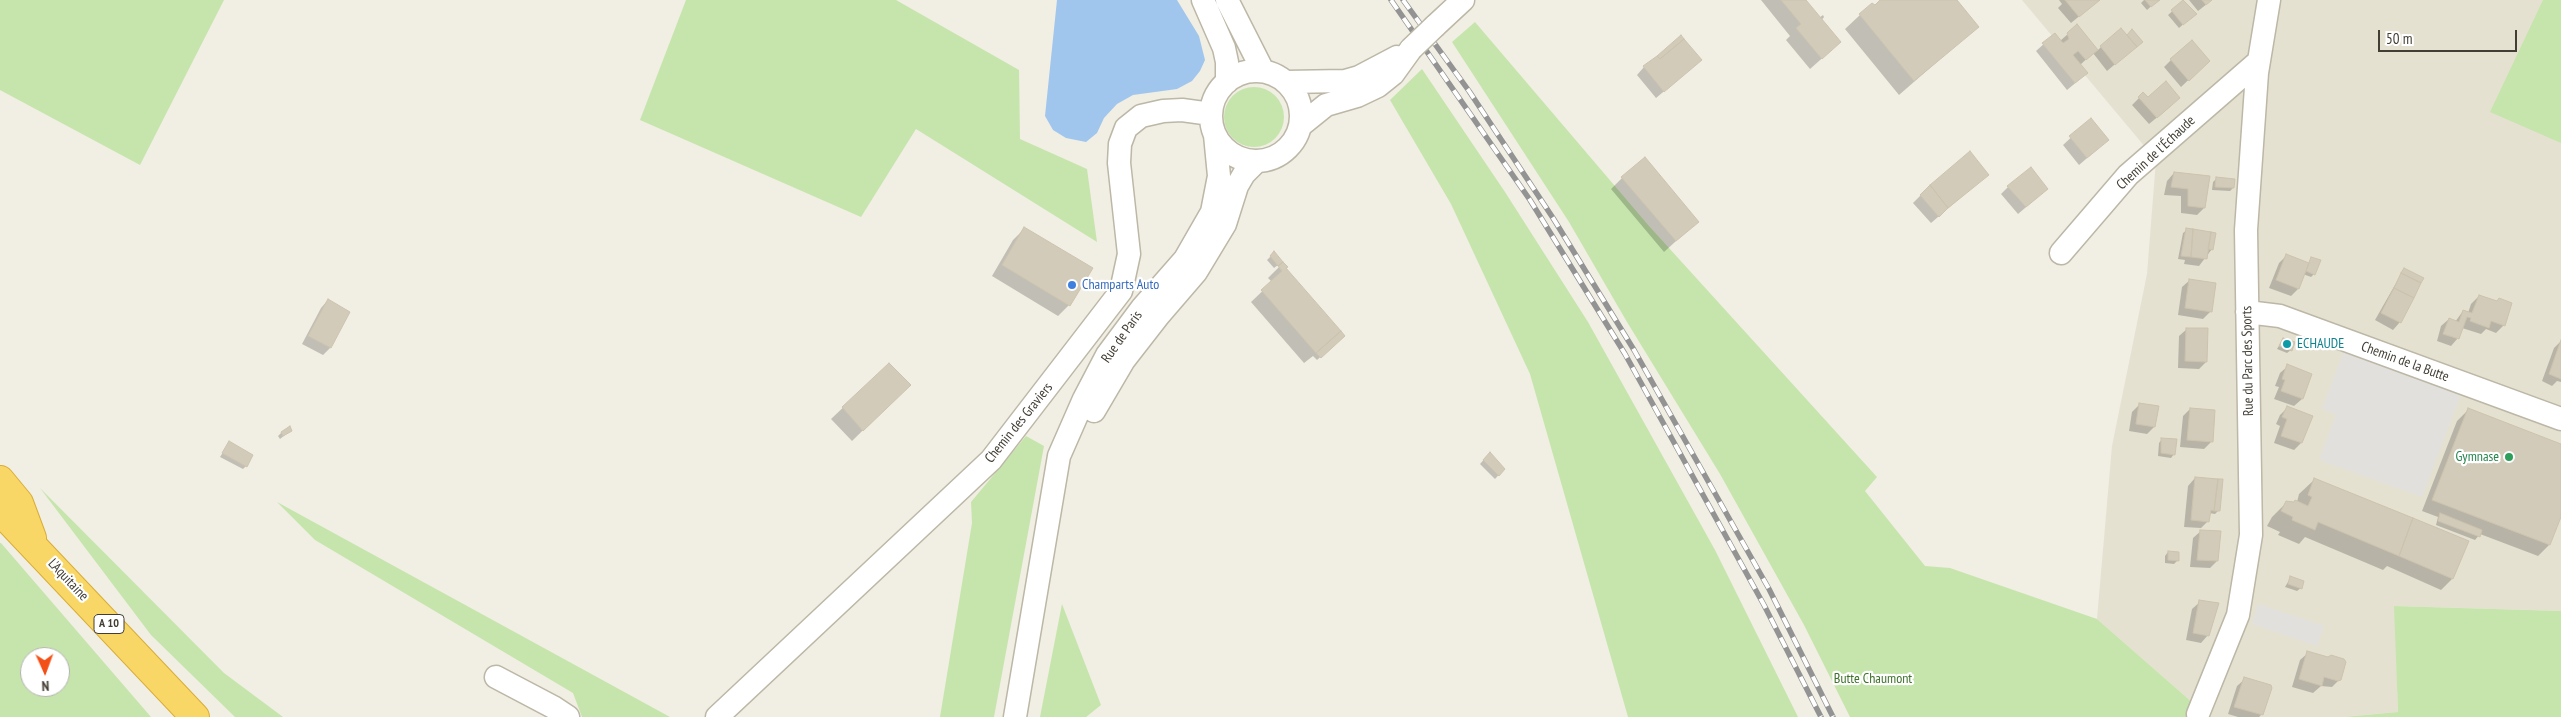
<!DOCTYPE html>
<html>
<head>
<meta charset="utf-8">
<style>
  body { margin:0 }
  #map { position:relative; width:2561px; height:717px; overflow:hidden; background:#f1eee3; font-family:"PT Sans Narrow",sans-serif }
  canvas { display:block }
  .north { position:absolute; left:20px; top:647px; width:50px; height:50px; box-sizing:border-box; background:#fff; border:1px solid #b3b2ae; border-radius:50%; rotate:178deg; font-size:14px; font-weight:700; line-height:20px; text-align:center; color:#423e34 }
  .north::after { content:''; display:block; margin:auto; width:18px; height:22px; background:#f35018; clip-path:polygon(50% 0,100% 100%,50% 72%,0 100%) }
  .scale { position:absolute; left:2378px; top:30px; width:139px; height:22px; box-sizing:border-box; border:2px solid #423e34; border-top:0; padding-left:6px; font-size:15px; line-height:18px; white-space:nowrap; color:#423e34; -webkit-text-stroke:4px #fff; paint-order:stroke }
</style>
</head>
<body>
<div id="map">
<canvas width="2561" height="717"></canvas>
<div class="north">N</div>
<div class="scale">50 m</div>
</div>
<script>
const context = document.querySelector('canvas').getContext('2d');
context.lineJoin = 'round';
function paint(path, color) {
  context.fillStyle = color;
  context.fill(path, 'evenodd');
}
function poly(rows) {
  const path = new Path2D();
  for (const r of rows) {
    if (r.length === 3) {
      path.moveTo(r[0] + r[2], r[1]);
      path.arc(r[0], r[1], r[2], 0, 2 * Math.PI);
      continue;
    }
    path.moveTo(r[0], r[1]);
    for (let i = 2; i < r.length; i += 2) path.lineTo(r[i], r[i + 1]);
  }
  return path;
}
function stroke(path, color, width, dash) {
  context.strokeStyle = color;
  context.lineWidth = width;
  context.lineCap = dash ? 'butt' : 'round';
  context.setLineDash(dash || []);
  context.stroke(path);
}
function write(font, color, halo, rows, align = 'center') {
  context.font = font + ' "PT Sans Narrow",sans-serif';
  context.lineWidth = 4.5;
  context.setLineDash([]);
  context.textBaseline = 'middle';
  context.strokeStyle = halo;
  context.fillStyle = color;
  for (const [text, x, y, turn = 0] of rows) {
    context.save();
    context.translate(x, y);
    context.rotate((+turn || 0) * Math.PI / 180);
    context.textAlign = isNaN(turn) ? turn : align;
    if (halo) context.strokeText(text, 0, 0);
    context.fillText(text, 0, 0);
    context.restore();
  }
}
paint(poly([
  [2022,0,2561,0,2561,611,2395,606,2398,712,2343,717,2209,717,2097,619,2112,446,2147,274,2156,160]
]), '#e5e1d1');
paint(poly([
  [0,0,224,0,140,165,0,90],
  [686,0,896,0,1019,70,1020,139,1087,169,1097,242,916,129,861,217,640,120],
  [2543,0,2561,0,2561,143,2490,112],
  [1475,22,1649,226,1877,477,1865,491,1925,566,1950,568,2097,619,2209,717,1850,717,1804,625,1720,474,1627,322,1569,222,1452,42],
  [1422,69,1505,192,1588,322,1715,550,1798,717,1628,717,1530,374,1451,204,1390,100],
  [1254,117,30],
  [1026,436,1044,446,994,717,940,717,972,523,971,502],
  [40,488,224,673,283,717,235,717,151,635],
  [277,502,670,717,582,717,573,693,315,540],
  [0,543,1,543,151,717,0,717],
  [30,657,60,657,60,687,30,687],
  [1062,604,1101,705,1086,717,1040,717],
  [2394,606,2561,611,2561,717,2343,717,2398,712]
]), '#c6e5ac');
paint(poly([
  [2345,348,2463,389,2422,497,2319,460,2336,415,2322,409],
  [2258,604,2324,626,2317,646,2252,624]
]), '#e1e0dc');
paint(poly([
  [1057,0,1177,0,1199,36,1205,60,1200,71,1192,81,1177,89,1133,95,1117,104,1104,118,1097,133,1086,142,1066,138,1053,130,1045,116]
]), '#a0c6ed');
paint(poly([
  [1761,0,1804,0,1819,18,1823,15,1824,17,1821,21,1828,53,1810,69,1786,40,1790,36],
  [1882,0,1956,0,1978,26,1899,95,1845,29,1860,15],
  [2059,0,2099,0,2071,23,2058,8,2062,4],
  [2144,0,2158,0,2147,10,2141,3],
  [2189,0,2212,0,2198,11],
  [2184,1,2195,14,2179,28,2168,15],
  [2077,26,2097,51,2101,47,2127,37,2132,31,2141,42,2107,71,2093,53,2080,65,2079,80,2067,90,2036,51,2055,34,2060,41],
  [2171,60,2201,68,2181,87,2164,67],
  [1644,67,1693,67,1656,98,1637,75],
  [2143,94,2148,99,2171,106,2149,124,2132,105],
  [2090,120,2100,147,2079,165,2063,145],
  [2174,173,2208,177,2204,208,2197,215,2181,213,2181,196,2164,195,2167,181],
  [1987,175,1931,223,1913,203,1930,186],
  [1622,178,1697,222,1664,252,1611,189],
  [2217,178,2233,188,2230,191,2212,190,2213,182],
  [2008,187,2039,196,2018,214,2001,194],
  [1024,229,1069,305,1058,316,992,276,1013,240],
  [2187,230,2212,249,2199,266,2184,264,2185,260,2178,259,2183,233],
  [1274,253,1285,268,1344,336,1317,360,1313,356,1304,363,1251,302,1272,282,1268,278,1280,266,1278,265,1274,268,1267,260],
  [2286,256,2308,264,2312,258,2314,274,2311,277,2303,274,2298,289,2291,296,2269,288,2279,263],
  [2404,269,2400,322,2393,330,2375,320],
  [2190,280,2211,311,2203,319,2178,315,2182,287],
  [2479,296,2504,325,2496,333,2486,329,2481,334,2462,328,2458,338,2451,346,2437,341,2441,326,2449,319,2455,322,2463,311,2468,313,2471,304],
  [328,300,349,312,330,348,323,355,302,344,321,308],
  [2187,329,2206,362,2199,369,2178,368,2179,336],
  [2283,339,2291,350,2287,353,2277,349],
  [2561,341,2561,382,2557,381,2552,386,2542,381,2554,348],
  [889,364,909,385,852,441,831,419],
  [2288,366,2311,375,2302,399,2294,406,2274,399,2279,387,2275,386,2280,373],
  [2140,404,2154,427,2147,434,2129,431,2132,412],
  [2287,408,2311,417,2301,443,2294,450,2274,443,2280,426,2276,424,2280,415],
  [2190,409,2211,442,2204,449,2180,447,2183,416],
  [2468,410,2561,445,2561,513,2549,545,2538,556,2480,534,2475,540,2436,525,2438,517,2422,511,2457,421],
  [290,431,280,439,278,436,281,433],
  [2162,439,2174,454,2171,458,2158,456,2159,443],
  [229,443,246,466,243,469,220,457],
  [1487,456,1504,469,1495,479,1480,464],
  [2195,478,2219,510,2215,514,2209,513,2208,521,2201,528,2184,527,2188,486],
  [2314,480,2467,542,2452,579,2441,590,2387,566,2383,570,2305,537,2299,544,2278,535,2280,532,2267,526,2272,517,2287,502,2297,502,2299,494],
  [2201,531,2217,561,2210,568,2190,567,2193,538],
  [2168,552,2178,560,2174,564,2165,563,2165,556],
  [2291,577,2301,588,2297,591,2285,587],
  [2200,602,2218,604,2208,635,2201,643,2186,640,2192,609],
  [2308,653,2340,679,2332,687,2321,686,2313,693,2292,687,2300,660],
  [2245,679,2262,714,2259,717,2238,717,2228,714,2237,686]
]), '#0003');
const building = poly([
  [1781,0,1806,0,1841,42,1822,59,1796,28,1801,24,1781,0],
  [1880,0,1957,0,1979,27,1914,81,1859,14,1872,3,1875,5,1880,0],
  [2065,0,2100,0,2079,17,2065,0],
  [2145,0,2160,0,2151,7,2145,0],
  [2183,0,2197,14,2183,25,2171,10,2183,0],
  [2202,0,2212,0,2206,5,2202,0],
  [2077,24,2098,50,2086,60,2078,51,2073,55,2088,73,2075,83,2042,43,2055,33,2063,43,2069,39,2067,33,2077,24],
  [2121,28,2137,47,2115,65,2100,46,2121,28],
  [2132,29,2143,42,2137,47,2127,35,2132,29],
  [1681,35,1684,39,1660,59,1657,56,1681,35],
  [1684,39,1702,60,1664,92,1643,66,1657,56,1660,59,1684,39],
  [2192,40,2210,61,2189,81,2170,59,2192,40],
  [2166,81,2180,98,2157,118,2138,97,2143,92,2148,97,2166,81],
  [2091,118,2109,140,2087,158,2069,136,2091,118],
  [1970,151,1989,175,1948,208,1930,185,1970,151],
  [1645,157,1699,222,1676,241,1621,177,1645,157],
  [2031,167,2048,189,2026,207,2007,186,2031,167],
  [2174,172,2210,176,2205,208,2188,206,2188,189,2171,187,2174,172],
  [2216,177,2235,179,2234,188,2215,187,2216,177],
  [1930,185,1948,208,1939,217,1920,195,1930,185],
  [1024,227,1093,268,1070,306,1002,265,1024,227],
  [2186,228,2193,229,2191,257,2181,256,2186,228],
  [2193,229,2211,232,2207,259,2191,257,2193,229],
  [2211,232,2216,233,2213,250,2208,249,2211,232],
  [1274,251,1283,262,1278,266,1270,256,1274,251],
  [2286,254,2309,263,2299,289,2276,280,2286,254],
  [2311,257,2321,260,2315,275,2306,271,2311,257],
  [1283,262,1288,267,1286,268,1341,331,1316,353,1261,290,1282,271,1278,266,1283,262],
  [2404,268,2424,278,2421,283,2401,273,2404,268],
  [2401,273,2421,283,2414,298,2394,288,2401,273],
  [2189,279,2216,283,2212,312,2185,308,2189,279],
  [2394,288,2414,298,2401,323,2381,313,2394,288],
  [2479,295,2497,301,2499,298,2512,303,2505,326,2491,321,2489,328,2470,321,2471,318,2467,317,2459,339,2443,334,2449,318,2459,322,2463,310,2472,313,2479,295],
  [328,299,350,312,331,348,308,336,328,299],
  [2186,328,2208,328,2207,362,2185,361,2186,328],
  [1341,331,1345,336,1321,358,1316,353,1341,331],
  [2283,338,2295,342,2292,351,2279,346,2283,338],
  [2561,340,2561,379,2549,374,2561,340],
  [889,363,911,385,863,431,842,407,889,363],
  [2287,364,2312,374,2303,399,2281,391,2285,380,2282,379,2287,364],
  [2139,403,2159,406,2155,427,2136,424,2139,403],
  [2287,406,2313,416,2302,443,2281,436,2287,419,2282,417,2287,406],
  [2190,408,2215,410,2213,442,2187,440,2190,408],
  [2468,408,2561,444,2561,517,2550,545,2432,500,2468,408],
  [290,426,292,431,283,436,281,432,290,426],
  [2161,438,2177,439,2175,455,2161,453,2161,438],
  [229,441,253,455,247,467,222,453,229,441],
  [1490,452,1505,469,1499,476,1483,460,1490,452],
  [2195,477,2218,479,2214,511,2211,510,2209,522,2191,520,2195,477],
  [2314,478,2413,518,2399,556,2318,522,2315,530,2292,520,2293,517,2281,511,2286,501,2294,502,2295,500,2308,506,2312,497,2308,495,2314,478],
  [2218,479,2223,479,2220,511,2214,511,2218,479],
  [2440,513,2482,530,2480,537,2438,521,2440,513],
  [2413,518,2469,541,2453,579,2399,556,2413,518],
  [2200,530,2221,531,2218,561,2197,560,2200,530],
  [2168,551,2179,552,2179,561,2168,560,2168,551],
  [2290,576,2304,581,2302,589,2288,584,2290,576],
  [2199,600,2219,603,2209,636,2193,633,2199,600],
  [2307,651,2328,657,2331,655,2344,659,2346,662,2341,680,2338,681,2324,677,2322,686,2299,679,2307,651],
  [2244,677,2271,685,2272,688,2263,715,2234,707,2244,677]
]);
paint(building, '#d2cbb9');
stroke(building, '#cdc3ad', 1);
const minor = poly([
  [1203,0,1224,48,1227,62,1227,82],
  [1227,0,1263,71],
  [1435,26,1463,0],
  [1256,116,45],
  [1286,82,1345,81,1359,77,1397,57],
  [1300,126,1326,105,1357,96,1378,86,1393,74,1411,49],
  [2061,253,2128,175,2259,61],
  [2247,312,2280,316,2561,419],
  [1094,411,1124,360,1159,315,1196,272,1225,224,1237,186,1244,174,1257,161],
  [496,677,553,707,568,717],
  [2198,714,2238,615,2251,535,2246,230,2257,73,2269,0],
  [717,717,991,460,1121,291,1129,254,1119,163,1120,144,1126,128,1141,116,1163,111,1182,110,1211,114],
  [1015,717,1059,456,1084,399,1107,355,1142,308,1185,259,1212,212,1219,176,1215,135]
]);
const highway = poly([
  [0,480,19,503,32,538],
  [0,511,195,717]
]);
stroke(minor, '#bcb7a6', 25);
stroke(highway, '#d8ad37', 30);
stroke(minor, '#fff', 22);
stroke(highway, '#f9d766', 28);
const rail = poly([
  [1391,0,1530,200,1625,354,1764,605,1821,717],
  [1403,0,1469,91,1553,218,1634,350,1769,589,1833,717]
]);
stroke(rail, '#939393', 5.5);
stroke(rail, '#fff', 4, [11]);
const minorBridge = poly([
  [1411,49,1435,26]
]);
stroke(minorBridge, '#bcb7a6', 25, []);
stroke(minorBridge, '#fff', 22);
for (const [x, y, r, color] of [
  [1072,285,5,"#3f7fe0"],
  [2287,344,5,"#0f9aa8"],
  [2509,457,5,"#2e9e5b"]
]) {
  const dot = new Path2D();
  dot.arc(x, y, r, 0, 2 * Math.PI);
  context.fillStyle = color;
  context.fill(dot);
  stroke(dot, '#fff', 2);
}
for (const [x, y, w] of [
  [109,624,30]
]) {
  const box = new Path2D();
  box.roundRect(x - w / 2, y - 9.5, w, 19, 4);
  context.fillStyle = '#fff';
  context.fill(box);
  stroke(box, '#423e34', 1);
}
write('bold 12px', '#423e34', null, [
  ["A 10",109,624]
]);
write('14px', '#423e34', '#fff', [
  ["Chemin de l'Échaude",2156,153,-43],
  ["Rue de Paris",1122,337,-55],
  ["Rue du Parc des Sports",2248,361,-91],
  ["Chemin de la Butte",2405,362,20],
  ["Chemin des Graviers",1019,423,-51],
  ["L'Aquitaine",68,580,47]
]);
write('14px', '#366cbe', '#fff', [
  ["Champarts Auto",1082,285]
], 'left');
write('14px', '#0d838f', '#fff', [
  ["ECHAUDE",2297,344]
], 'left');
write('14px', '#27864d', '#fff', [
  ["Gymnase",2499,457]
], 'right');
write('14px', '#3d7229', '#fff', [
  ["Butte Chaumont",1873,679]
]);
</script>
</body>
</html>
